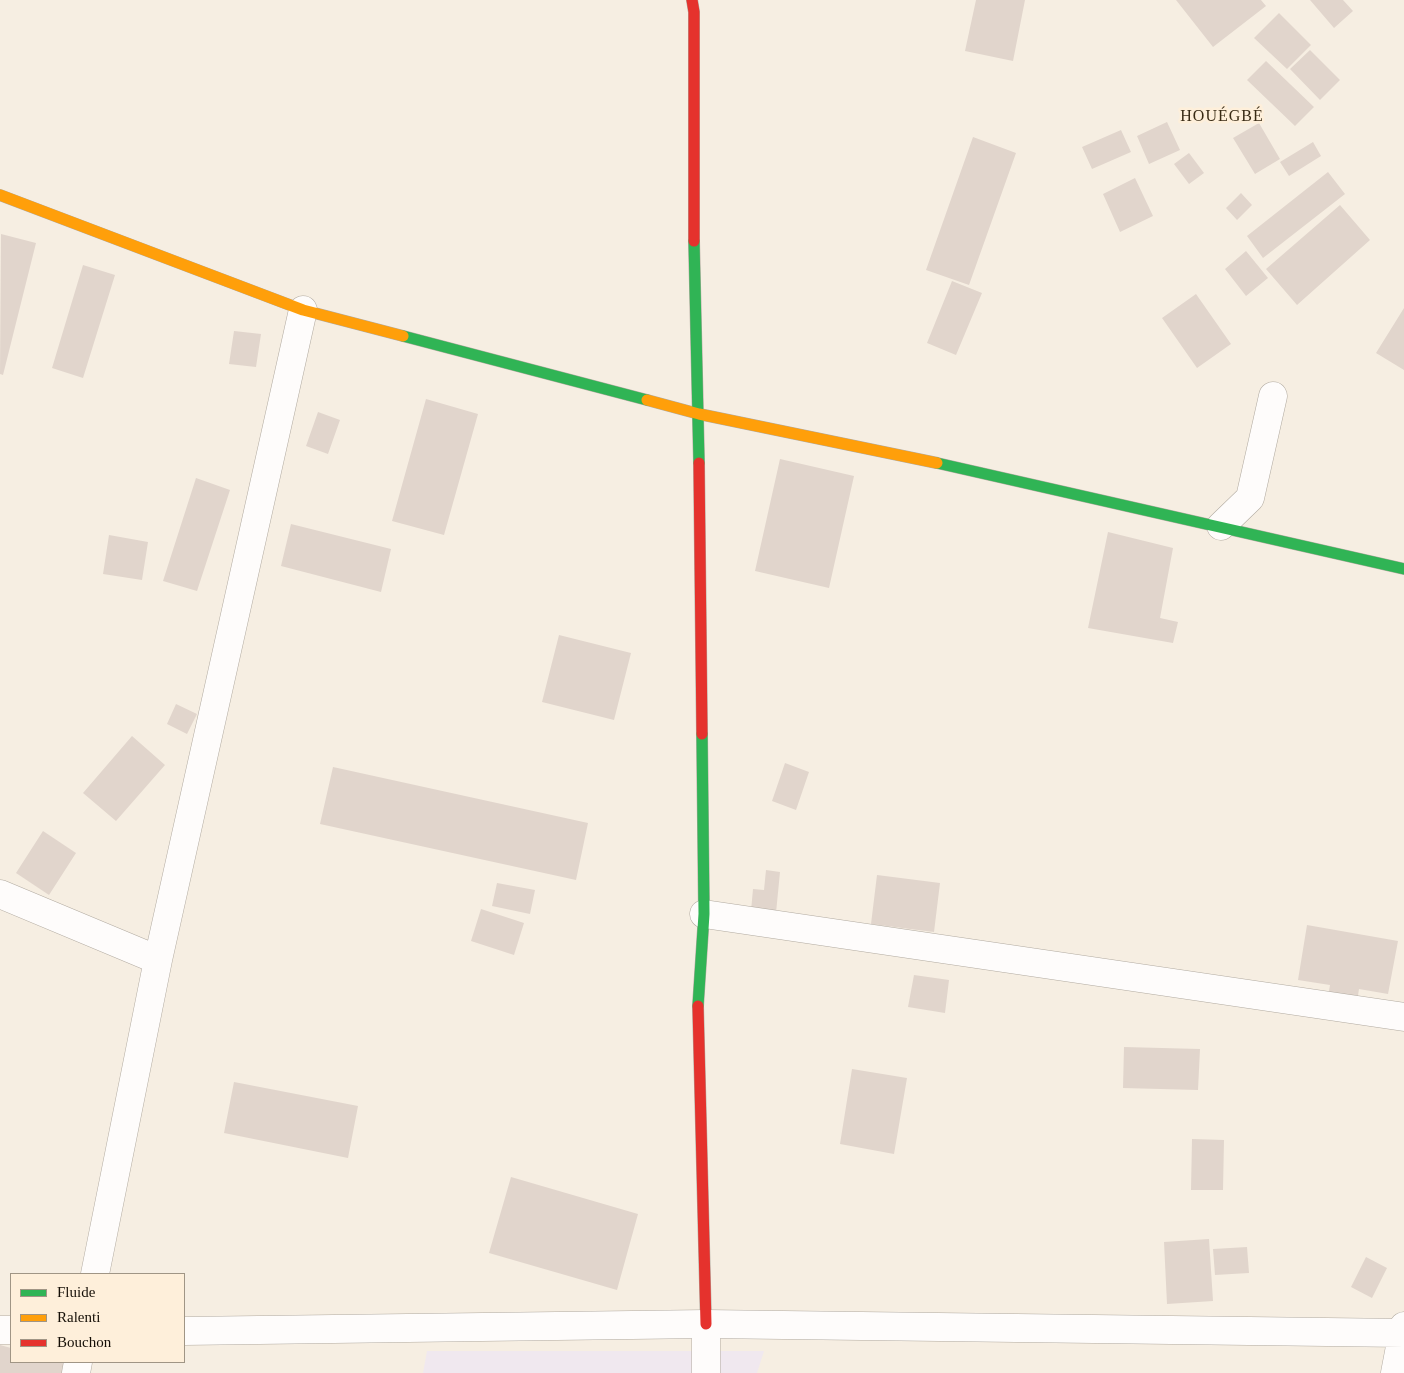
<!DOCTYPE html>
<html>
<head>
<meta charset="utf-8">
<style>
  body { margin:0 }
  #map { position:relative; width:1404px; height:1373px; overflow:hidden; background:#f6eee2; font-family:"Times New Roman",serif }
  canvas { display:block }
  .legend { position:absolute; left:10px; top:1273px; width:175px; height:90px; box-sizing:border-box; background:#feefda; border:1px solid #a09585; margin:0; padding:6px 9px; list-style:none; font-size:15px; color:#140e06 }
  .legend li { display:flex; align-items:center; gap:10px; height:25px }
  .legend b { width:25px; border:1px solid #a09585 }
</style>
</head>
<body>
<div id="map">
<canvas width="1404" height="1373"></canvas>
<ul class="legend">
<li><b style="height:6px;background:#30b455"></b>Fluide</li>
<li><b style="height:6px;background:#ff9f0a"></b>Ralenti</li>
<li><b style="height:6px;background:#e5322d"></b>Bouchon</li>
</ul>
</div>
<script>
const context = document.querySelector('canvas').getContext('2d');
context.lineJoin = 'round';
function paint(path, color) {
  context.fillStyle = color;
  context.fill(path, 'evenodd');
}
function poly(rows) {
  const path = new Path2D();
  for (const r of rows) {
    path.moveTo(r[0], r[1]);
    for (let i = 2; i < r.length; i += 2) path.lineTo(r[i], r[i + 1]);
  }
  return path;
}
function stroke(path, color, width, dash) {
  context.strokeStyle = color;
  context.lineWidth = width;
  context.lineCap = dash ? 'butt' : 'round';
  context.setLineDash(dash || []);
  context.stroke(path);
}
function write(font, color, halo, rows, align = 'center') {
  context.font = font + ' "Times New Roman",serif';
  context.lineWidth = 5;
  context.setLineDash([]);
  context.textBaseline = 'middle';
  context.strokeStyle = halo;
  context.fillStyle = color;
  for (const [text, x, y, turn = 0] of rows) {
    context.save();
    context.translate(x, y);
    context.rotate((+turn || 0) * Math.PI / 180);
    context.textAlign = isNaN(turn) ? turn : align;
    if (halo) context.strokeText(text, 0, 0);
    context.fillText(text, 0, 0);
    context.restore();
  }
}
paint(poly([
  [427,1351,764,1351,757,1373,423,1373]
]), '#f0e8ef');
paint(poly([
  [976,0,1025,0,1013,61,965,51],
  [1176,0,1261,0,1266,6,1213,47],
  [1310,0,1343,0,1353,11,1334,28],
  [1279,13,1311,45,1287,69,1254,38],
  [1310,50,1340,80,1320,100,1290,69],
  [1266,61,1314,107,1295,126,1247,80],
  [1167,122,1180,150,1149,164,1137,136],
  [1259,123,1280,159,1255,174,1233,138],
  [1121,130,1131,152,1092,169,1082,147],
  [973,137,1016,153,969,285,926,270],
  [1313,142,1321,156,1289,176,1280,162],
  [1189,153,1204,173,1189,184,1174,164],
  [1328,172,1345,194,1263,258,1247,236],
  [1135,178,1153,216,1120,232,1103,194],
  [1241,193,1252,205,1237,220,1226,208],
  [1340,205,1370,240,1297,305,1266,269],
  [1,234,36,243,3,375,0,374],
  [1246,251,1268,278,1246,296,1225,269],
  [83,265,115,275,83,378,52,368],
  [952,281,982,293,956,355,927,343],
  [1196,294,1231,344,1197,368,1162,318],
  [1404,308,1404,370,1376,353],
  [234,331,261,334,256,367,229,364],
  [426,399,478,414,444,535,392,521],
  [318,412,340,420,328,454,306,446],
  [780,459,854,476,829,588,755,571],
  [196,478,230,490,197,591,163,581],
  [291,524,391,549,381,592,281,566],
  [1108,532,1173,548,1160,618,1178,622,1173,643,1088,628],
  [109,535,148,542,142,580,103,574],
  [559,635,631,653,614,720,542,702],
  [176,704,197,714,187,734,167,724],
  [132,736,165,765,116,821,83,793],
  [785,763,809,772,796,810,772,801],
  [333,767,588,823,576,880,320,824],
  [43,831,76,853,49,895,16,873],
  [766,870,780,872,776,913,751,911,753,889,764,890],
  [877,875,940,883,934,932,871,924],
  [497,883,535,890,530,914,492,906],
  [481,909,524,923,514,955,471,941],
  [1307,925,1398,941,1388,994,1359,989,1357,1002,1328,997,1330,985,1298,980],
  [914,975,949,980,945,1013,908,1007],
  [1124,1047,1200,1049,1198,1090,1123,1088],
  [852,1069,907,1078,894,1154,840,1144],
  [234,1082,358,1106,348,1158,224,1133],
  [1192,1139,1224,1140,1223,1190,1191,1190],
  [511,1177,638,1214,617,1290,489,1253],
  [1209,1239,1213,1301,1167,1304,1164,1242],
  [1247,1247,1249,1273,1215,1275,1213,1249],
  [1366,1257,1387,1268,1372,1298,1351,1287],
  [0,1345,11,1348,11,1362,65,1362,63,1373,0,1373]
]), '#e1d5cc');
const street = poly([
  [1221,526,1250,498,1273,396],
  [0,894,158,960],
  [704,914,1404,1017],
  [95,1274,158,960,303,310],
  [706,1324,706,1373],
  [0,1330,11,1330],
  [184,1331,706,1324,1404,1333],
  [76,1373,78,1362],
  [1395,1373,1404,1326]
]);
const fast = poly([
  [694,241,699,463],
  [403,336,647,400],
  [937,463,1404,569],
  [698,1006,704,914,702,734]
]);
const slow = poly([
  [0,195,303,310,403,336],
  [647,400,699,414,937,463]
]);
const jam = poly([
  [692,0,694,12,694,241],
  [699,463,702,734],
  [698,1006,706,1324]
]);
stroke(street, '#b1aaa0', 29);
stroke(fast, '#b1aaa0', 12);
stroke(slow, '#b1aaa0', 12);
stroke(jam, '#b1aaa0', 12);
stroke(street, '#fefcfb', 28);
stroke(fast, '#30b455', 11);
stroke(slow, '#ff9f0a', 11);
stroke(jam, '#e5322d', 11);
context.letterSpacing = '1px';
write('16px', '#382a14', '#feefda', [
  ["HOUÉGBÉ",1222,117]
]);
context.letterSpacing = '0px';
</script>
</body>
</html>
